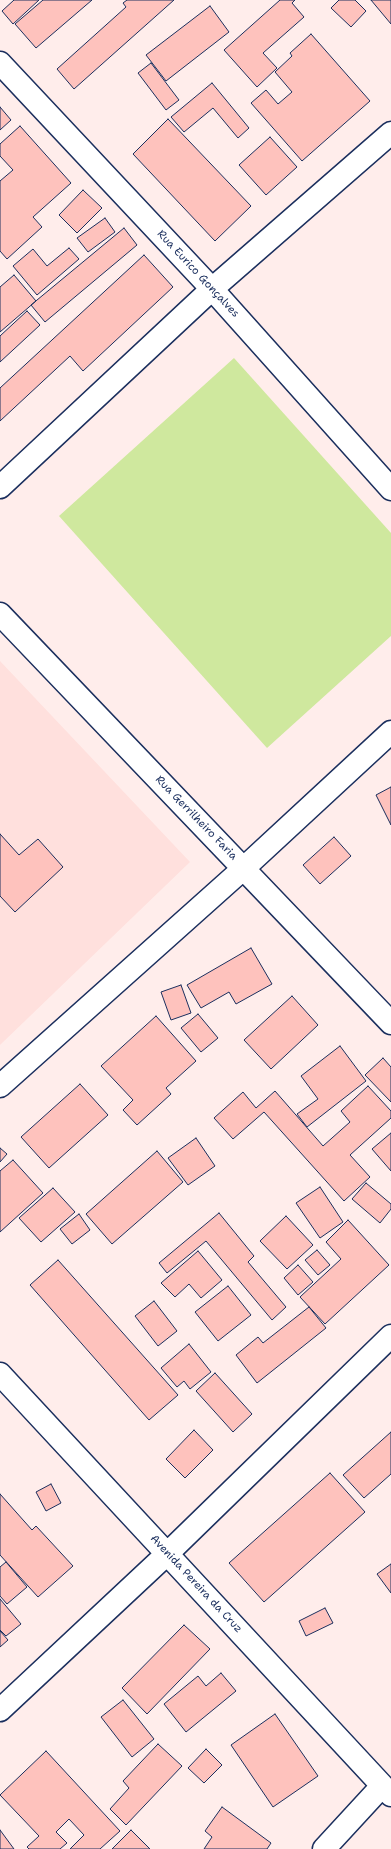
<!DOCTYPE html>
<html>
<head>
<meta charset="utf-8">
<style>
  body { margin:0 }
  canvas { display:block; background:#ffedeb }
</style>
</head>
<body>
<canvas width="391" height="1849"></canvas>
<script>
const context = document.querySelector('canvas').getContext('2d');
context.lineJoin = 'round';
function paint(path, color) {
  context.fillStyle = color;
  context.fill(path, 'evenodd');
}
function poly(rows) {
  const path = new Path2D();
  for (const r of rows) {
    path.moveTo(r[0], r[1]);
    for (let i = 2; i < r.length; i += 2) path.lineTo(r[i], r[i + 1]);
  }
  return path;
}
function stroke(path, color, width, dash) {
  context.strokeStyle = color;
  context.lineWidth = width;
  context.lineCap = dash ? 'butt' : 'round';
  context.setLineDash(dash || []);
  context.stroke(path);
}
function write(font, color, halo, rows, align = 'center') {
  context.font = font + ' "Shantell Sans",sans-serif';
  context.lineWidth = 4;
  context.setLineDash([]);
  context.textBaseline = 'middle';
  context.strokeStyle = halo;
  context.fillStyle = color;
  for (const [text, x, y, turn = 0] of rows) {
    context.save();
    context.translate(x, y);
    context.rotate((+turn || 0) * Math.PI / 180);
    context.textAlign = isNaN(turn) ? turn : align;
    if (halo) context.strokeText(text, 0, 0);
    context.fillText(text, 0, 0);
    context.restore();
  }
}
paint(poly([
  [0,661,190,862,0,1045]
]), '#ffe0dd');
paint(poly([
  [234,358,391,533,391,636,267,748,59,516]
]), '#cfe89e');
const building = poly([
  [14,0,39,0,13,24,2,11,14,0],
  [43,0,92,0,36,48,15,24,43,0],
  [127,0,174,0,74,89,57,69,126,7,123,3,127,0],
  [280,0,295,0,292,3,304,17,263,53,277,68,257,87,224,50,280,0],
  [339,0,355,0,366,11,351,27,331,8,339,0],
  [371,0,391,0,391,24,371,0],
  [210,6,229,32,166,81,146,55,210,6],
  [311,34,370,101,302,161,251,103,266,90,278,104,292,92,275,72,292,56,290,53,311,34],
  [151,63,179,100,166,110,138,73,151,63],
  [212,83,249,128,238,138,213,108,184,132,171,117,212,83],
  [0,107,11,120,0,130,0,107],
  [168,119,251,206,215,241,133,154,168,119],
  [20,126,71,183,33,217,42,227,7,259,0,251,0,181,13,170,0,156,0,144,20,126],
  [270,137,297,167,266,195,239,165,270,137],
  [83,190,102,208,77,233,59,215,83,190],
  [105,218,115,232,88,252,77,238,105,218],
  [124,228,137,245,45,322,31,305,124,228],
  [69,248,79,259,37,295,13,266,33,249,47,266,69,248],
  [144,255,173,287,83,371,70,356,0,421,0,388,144,255],
  [14,275,36,301,0,332,0,287,14,275],
  [27,311,40,325,0,362,0,336,27,311],
  [391,787,391,825,376,795,391,787],
  [0,834,19,855,38,839,63,867,15,912,0,896,0,834],
  [334,837,351,856,320,884,303,865,334,837],
  [251,948,272,984,236,1004,229,992,201,1008,187,985,251,948],
  [181,985,191,1013,171,1020,161,992,181,985],
  [292,996,318,1025,271,1069,244,1040,292,996],
  [198,1014,218,1038,201,1052,181,1028,198,1014],
  [156,1016,196,1061,166,1088,171,1094,137,1125,123,1110,133,1100,101,1066,156,1016],
  [340,1046,366,1081,307,1127,297,1114,318,1099,301,1076,340,1046],
  [383,1058,391,1067,391,1102,365,1075,383,1058],
  [80,1084,108,1115,49,1168,21,1137,80,1084],
  [368,1086,391,1111,391,1118,350,1155,370,1177,344,1201,264,1112,233,1139,214,1118,243,1092,256,1108,275,1091,323,1146,350,1122,341,1111,368,1086],
  [391,1133,391,1171,372,1149,391,1133],
  [196,1138,215,1166,188,1185,168,1158,196,1138],
  [0,1148,7,1154,0,1162,0,1148],
  [157,1151,183,1182,112,1244,86,1214,157,1151],
  [13,1160,43,1193,0,1232,0,1171,13,1160],
  [366,1183,391,1204,391,1209,380,1223,352,1199,366,1183],
  [320,1187,343,1222,320,1238,296,1203,320,1187],
  [53,1188,75,1212,41,1242,19,1218,53,1188],
  [219,1213,254,1256,248,1262,286,1307,272,1320,206,1241,167,1273,159,1263,219,1213],
  [79,1214,90,1230,72,1244,60,1229,79,1214],
  [286,1216,313,1245,287,1269,260,1241,286,1216],
  [348,1220,389,1265,325,1324,300,1297,341,1259,326,1242,348,1220],
  [317,1250,330,1265,318,1275,305,1260,317,1250],
  [198,1251,222,1280,201,1298,189,1284,175,1297,161,1283,198,1251],
  [58,1260,178,1395,149,1420,30,1285,58,1260],
  [298,1265,313,1282,298,1295,284,1278,298,1265],
  [228,1286,251,1315,218,1341,195,1312,228,1286],
  [154,1301,177,1331,158,1346,135,1316,154,1301],
  [309,1307,326,1328,257,1383,236,1355,258,1337,263,1343,309,1307],
  [189,1344,211,1372,190,1389,184,1381,177,1387,161,1368,189,1344],
  [215,1373,252,1414,233,1432,196,1391,215,1373],
  [194,1430,213,1450,185,1478,166,1459,194,1430],
  [391,1432,391,1474,364,1498,343,1475,391,1432],
  [330,1473,365,1512,264,1602,229,1563,330,1473],
  [51,1484,61,1503,46,1511,36,1492,51,1484],
  [0,1494,32,1530,36,1526,73,1566,38,1597,0,1555,0,1494],
  [6,1562,27,1587,7,1604,0,1596,0,1567,6,1562],
  [391,1564,391,1593,377,1574,391,1564],
  [0,1599,21,1624,6,1636,0,1630,0,1599],
  [325,1608,333,1623,306,1636,299,1621,325,1608],
  [184,1625,210,1649,147,1714,122,1688,184,1625],
  [0,1631,8,1640,0,1647,0,1631],
  [221,1673,236,1691,186,1732,164,1704,198,1676,206,1686,221,1673],
  [123,1700,154,1739,132,1757,101,1717,123,1700],
  [275,1714,318,1776,273,1807,231,1745,275,1714],
  [158,1744,182,1766,126,1825,110,1809,129,1788,123,1781,158,1744],
  [206,1749,222,1765,204,1783,188,1768,206,1749],
  [46,1751,120,1831,100,1849,70,1849,84,1835,69,1819,56,1832,67,1843,60,1849,29,1849,27,1847,39,1836,0,1795,46,1751],
  [222,1807,271,1843,267,1849,204,1849,212,1837,205,1831,222,1807],
  [0,1830,14,1849,0,1849,0,1830],
  [131,1830,150,1849,112,1849,131,1830]
]);
paint(building, '#fec2bd');
stroke(building, '#1b2f5e', 1);
const minor = poly([
  [0,63,212,289,391,489],
  [0,487,212,289,391,133],
  [0,614,391,1023],
  [0,1086,244,868,391,732],
  [0,1374,391,1795],
  [0,1710,168,1553,391,1336],
  [324,1849,382,1786]
]);
stroke(minor, '#1b2f5e', 25);
stroke(minor, '#fff', 22);
write('11px', '#1b2f5e', '#fff', [
  ["Rua Eurico Gonçalves",198,274,47],
  ["Rua Gerrilheiro Faria",196,818,46],
  ["Avenida Pereira da Cruz",196,1584,47]
]);
</script>
</body>
</html>
